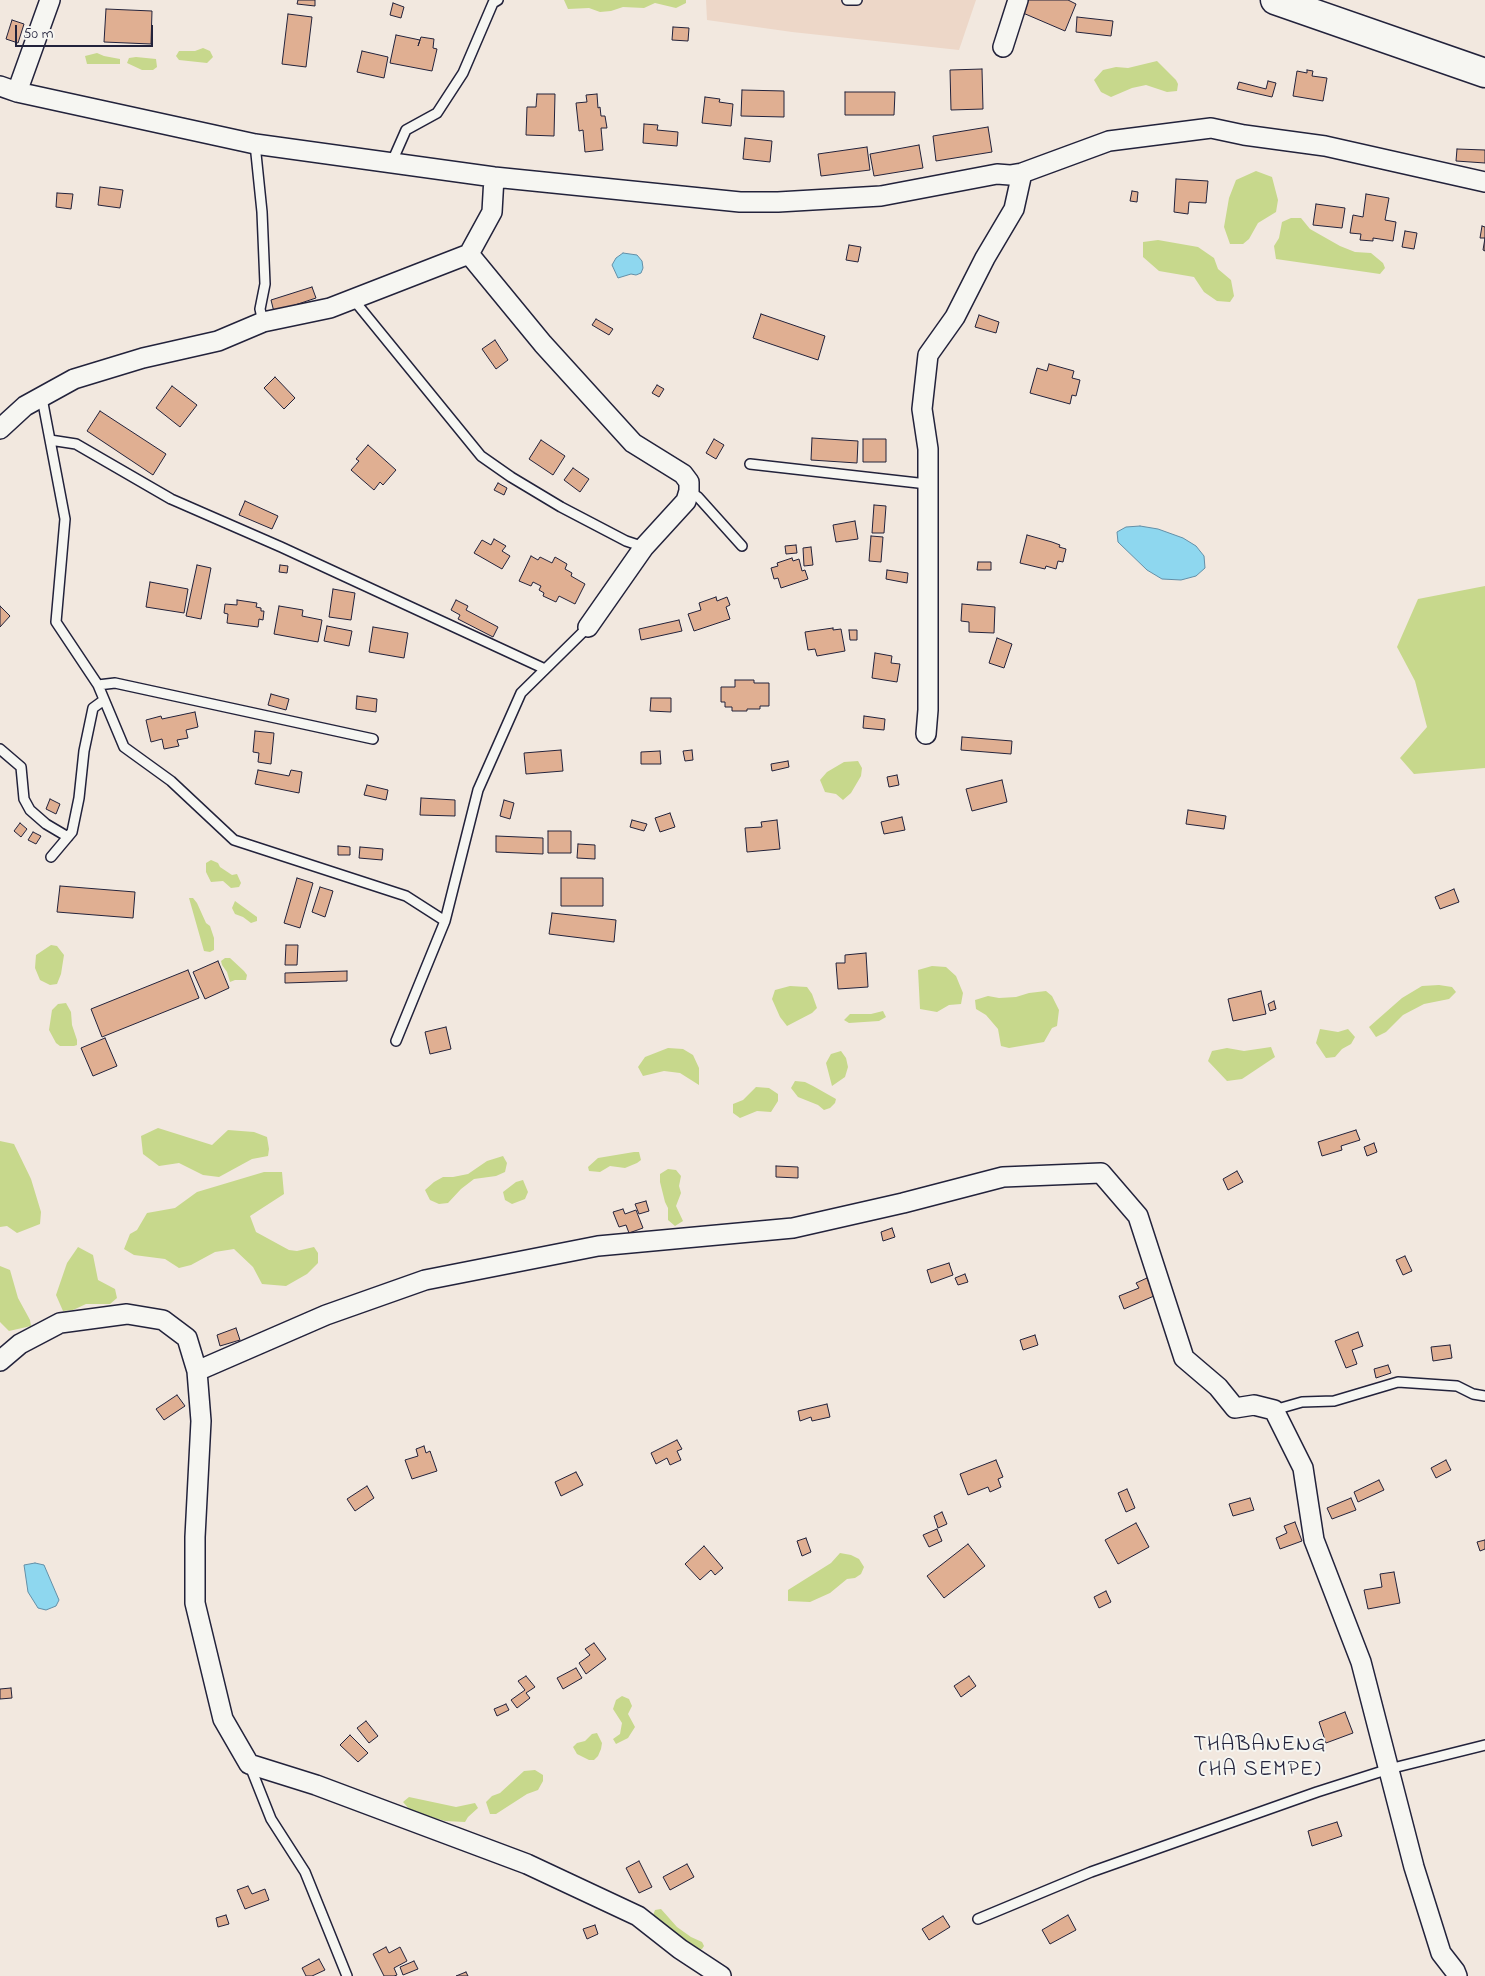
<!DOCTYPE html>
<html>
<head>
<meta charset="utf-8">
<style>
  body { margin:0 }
  #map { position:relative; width:1485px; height:1976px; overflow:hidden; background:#f2e8df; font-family:"Indie Flower",sans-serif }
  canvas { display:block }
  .scale { position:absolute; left:15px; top:25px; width:138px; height:22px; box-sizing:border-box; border:2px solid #22223b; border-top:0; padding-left:6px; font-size:15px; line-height:18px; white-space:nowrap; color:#22223b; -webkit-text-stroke:4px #f6f6f2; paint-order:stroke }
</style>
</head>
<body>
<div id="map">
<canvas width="1485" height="1976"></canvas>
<div class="scale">50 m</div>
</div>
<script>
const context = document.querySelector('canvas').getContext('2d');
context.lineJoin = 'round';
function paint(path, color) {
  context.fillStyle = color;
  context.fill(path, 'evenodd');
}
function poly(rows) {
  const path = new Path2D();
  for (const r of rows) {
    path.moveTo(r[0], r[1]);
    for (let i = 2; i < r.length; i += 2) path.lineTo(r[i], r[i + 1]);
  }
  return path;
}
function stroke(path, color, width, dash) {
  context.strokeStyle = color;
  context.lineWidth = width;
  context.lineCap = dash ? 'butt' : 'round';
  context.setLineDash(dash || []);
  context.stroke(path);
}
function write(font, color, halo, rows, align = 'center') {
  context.font = font + ' "Indie Flower",sans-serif';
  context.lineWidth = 4;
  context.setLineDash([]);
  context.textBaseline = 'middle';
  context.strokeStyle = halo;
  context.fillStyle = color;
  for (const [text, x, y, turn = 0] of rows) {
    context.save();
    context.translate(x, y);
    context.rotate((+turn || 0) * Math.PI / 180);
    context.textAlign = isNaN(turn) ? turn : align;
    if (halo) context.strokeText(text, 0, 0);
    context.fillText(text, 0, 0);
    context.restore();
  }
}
paint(poly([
  [706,0,976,0,959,50,792,32,707,20]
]), '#edd7c8');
paint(poly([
  [564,0,686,0,686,3,676,8,655,3,644,8,623,7,611,11,600,12,589,8,568,9],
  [203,48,210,51,213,57,207,63,179,60,176,56,179,51,195,51],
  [97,53,104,56,120,59,120,64,87,64,85,56],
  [136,57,156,59,157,67,153,70,142,70,127,63,129,58],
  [1157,61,1176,80,1178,84,1177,91,1167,92,1146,85,1132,88,1111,97,1101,92,1094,80,1103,70,1116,67,1128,68],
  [1256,171,1272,177,1278,200,1276,212,1258,223,1249,239,1243,244,1230,244,1224,227,1229,198,1236,180],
  [1291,218,1301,218,1310,229,1340,246,1355,252,1371,253,1383,263,1385,268,1380,274,1276,259,1274,246,1279,238,1282,222],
  [1158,240,1198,247,1214,258,1218,269,1231,280,1234,296,1230,302,1217,301,1204,292,1194,277,1159,271,1143,257,1143,242],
  [1485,586,1485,768,1414,774,1400,758,1427,727,1415,681,1397,647,1418,599],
  [858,761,862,768,861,776,851,793,843,800,836,794,825,792,820,780,827,772,844,762],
  [211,860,218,863,220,867,232,875,237,874,241,883,239,887,231,888,223,881,211,882,206,872,206,863],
  [189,898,193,898,197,903,206,923,210,926,214,938,214,950,210,952,204,951],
  [235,901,257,917,257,921,251,923,243,917,235,914,232,908],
  [51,945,57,946,64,955,61,974,57,984,50,985,40,980,35,968,36,955],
  [225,958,230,958,244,971,247,975,246,980,235,980,230,982,227,972,222,965,221,961],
  [932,966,946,967,956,976,963,993,961,1004,949,1005,937,1012,920,1009,918,970],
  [1439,985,1452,987,1456,992,1449,999,1424,1004,1403,1015,1386,1032,1376,1037,1369,1027,1402,998,1422,986],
  [790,986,807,987,812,994,817,1008,812,1013,787,1026,780,1017,772,999,775,990],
  [1046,991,1052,996,1059,1010,1057,1026,1052,1028,1044,1042,1009,1048,1001,1046,998,1029,986,1015,976,1009,975,1000,988,996,999,998,1016,997,1029,993],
  [66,1003,71,1012,72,1025,77,1040,77,1045,74,1046,60,1046,56,1043,49,1030,52,1010,58,1004],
  [883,1011,886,1017,879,1021,849,1023,844,1020,850,1014,871,1014],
  [1320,1029,1338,1032,1348,1029,1355,1037,1351,1044,1342,1049,1335,1057,1326,1058,1316,1043],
  [1271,1047,1275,1057,1242,1079,1227,1081,1208,1061,1212,1051,1227,1048,1244,1051],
  [668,1048,683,1049,693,1055,699,1068,699,1085,680,1073,664,1071,643,1076,638,1067,645,1057],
  [841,1051,846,1058,848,1067,845,1077,832,1086,826,1063,831,1054],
  [795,1081,805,1082,813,1086,836,1099,835,1103,830,1108,824,1110,818,1105,798,1097,791,1088],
  [756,1087,769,1088,778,1094,778,1101,771,1112,757,1111,740,1118,733,1113,733,1104,743,1100],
  [158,1128,212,1145,228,1130,254,1132,267,1137,269,1149,268,1156,252,1159,219,1177,203,1175,179,1163,159,1166,143,1154,141,1136],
  [0,1141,14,1144,31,1179,41,1212,40,1224,17,1233,7,1226,0,1227],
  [634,1152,639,1152,641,1160,637,1163,625,1168,610,1166,600,1172,589,1171,588,1167,598,1158],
  [503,1156,507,1163,505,1172,496,1176,474,1179,461,1189,448,1203,439,1204,430,1200,425,1190,434,1182,443,1177,453,1177,468,1174,487,1161],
  [668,1169,676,1170,681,1176,679,1186,681,1193,676,1206,683,1221,675,1226,668,1220,668,1208,665,1202,660,1182,660,1174],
  [264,1172,282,1172,284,1194,250,1216,256,1232,289,1250,297,1251,314,1247,318,1253,318,1263,307,1274,286,1286,262,1284,253,1267,234,1249,215,1252,191,1265,179,1268,165,1259,134,1255,124,1249,130,1234,137,1230,147,1213,175,1208,197,1192],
  [523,1180,528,1192,525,1199,512,1204,505,1200,503,1192,516,1182],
  [78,1247,93,1255,98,1280,115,1289,117,1298,110,1304,86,1304,73,1310,63,1311,56,1295,67,1263],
  [0,1266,10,1270,18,1298,30,1320,31,1326,9,1331,0,1322],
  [840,1553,851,1555,859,1559,864,1567,861,1574,855,1578,847,1579,830,1593,810,1602,788,1601,788,1590,831,1563],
  [622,1696,629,1699,632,1706,628,1714,635,1727,628,1738,616,1744,613,1739,620,1734,622,1723,613,1709,616,1700],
  [597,1733,602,1743,601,1749,598,1756,594,1760,589,1760,577,1754,573,1747,577,1743,585,1741,592,1734],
  [535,1770,543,1775,543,1781,538,1790,527,1794,496,1814,490,1814,486,1802,492,1796,500,1793,524,1771],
  [409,1797,456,1807,475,1803,478,1808,468,1817,465,1822,445,1821,411,1811,403,1802],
  [661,1909,677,1927,691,1937,702,1942,704,1946,702,1949,692,1951,652,1918,655,1910]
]), '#c7d88c');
const water = poly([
  [623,253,637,255,642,261,643,268,641,273,636,275,631,274,618,278,612,265,616,258,623,253],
  [1140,526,1158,529,1183,538,1196,546,1204,556,1205,568,1196,576,1181,580,1162,579,1147,570,1118,542,1117,532,1126,527,1140,526],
  [35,1563,44,1565,59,1600,56,1606,46,1610,38,1608,28,1592,24,1565,35,1563]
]);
paint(water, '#8ed7ef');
stroke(water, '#638fa7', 1);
const building = poly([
  [298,0,315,0,315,6,297,4,298,0],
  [1028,0,1068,0,1076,4,1065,31,1023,13,1028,0],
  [393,3,404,7,401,18,390,15,393,3],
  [106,9,152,11,151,44,104,42,106,9],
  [288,14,312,17,306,67,282,64,288,14],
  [1077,17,1113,21,1111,36,1076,32,1077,17],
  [12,20,24,24,18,43,6,39,12,20],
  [673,27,689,28,688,41,672,40,673,27],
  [396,35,420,40,418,46,421,37,434,39,433,48,437,49,432,71,390,63,396,35],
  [362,51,388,57,384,78,357,72,362,51],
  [982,69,983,109,951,110,950,70,982,69],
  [1307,70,1313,71,1312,76,1327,78,1323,101,1293,96,1297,71,1307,73,1307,70],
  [1268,81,1276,83,1272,97,1237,89,1239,82,1266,89,1268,81],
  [742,90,784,91,784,117,741,116,742,90],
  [845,92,895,92,894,115,845,115,845,92],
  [537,94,555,94,554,136,526,135,527,107,536,107,537,94],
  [597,94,598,108,600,107,601,116,605,116,607,128,601,128,603,150,585,152,583,130,579,131,576,103,587,102,586,95,597,94],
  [705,97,720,99,719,102,733,104,731,126,702,123,705,97],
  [644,124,658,125,657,130,678,132,677,146,643,143,644,124],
  [988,127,992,152,936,161,933,136,988,127],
  [745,138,772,141,770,162,743,159,745,138],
  [919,145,923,168,874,176,870,154,919,145],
  [867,147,870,170,821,176,818,154,867,147],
  [1457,149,1485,150,1485,163,1456,161,1457,149],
  [1176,179,1208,181,1206,203,1189,202,1188,214,1174,212,1176,179],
  [100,187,123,190,120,208,98,205,100,187],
  [1132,191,1138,192,1137,202,1130,201,1132,191],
  [57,193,73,194,71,209,56,207,57,193],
  [1366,194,1389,198,1385,220,1396,222,1393,241,1373,238,1373,241,1360,240,1361,234,1350,233,1353,215,1363,217,1366,194],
  [1316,204,1345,208,1342,228,1313,225,1316,204],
  [1482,226,1485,227,1485,251,1483,250,1485,238,1480,238,1482,226],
  [1405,231,1417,233,1414,249,1402,247,1405,231],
  [849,245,861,247,858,262,846,260,849,245],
  [312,287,316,298,274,312,271,300,312,287],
  [761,314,825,336,818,360,753,338,761,314],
  [979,315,999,322,996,333,975,327,979,315],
  [596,319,613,329,609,335,592,325,596,319],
  [495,340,508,360,496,369,482,349,495,340],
  [1049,364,1074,371,1072,378,1080,380,1076,396,1072,395,1070,404,1030,393,1037,368,1047,371,1049,364],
  [275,377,295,398,284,409,264,388,275,377],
  [657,385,664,389,659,397,652,393,657,385],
  [172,386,197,405,180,427,156,408,172,386],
  [100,411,166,454,153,475,87,431,100,411],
  [812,438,858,441,857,463,811,460,812,438],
  [714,439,724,445,716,459,706,453,714,439],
  [863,439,886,439,886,462,863,462,863,439],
  [541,440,565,456,553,475,529,459,541,440],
  [368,445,396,470,383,485,380,482,374,490,351,470,359,461,356,459,368,445],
  [573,468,589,479,580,492,564,480,573,468],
  [498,483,507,488,504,495,494,490,498,483],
  [245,501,278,516,272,529,239,515,245,501],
  [874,505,886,506,884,533,872,533,874,505],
  [855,521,858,539,836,542,833,525,855,521],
  [1027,535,1052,542,1060,545,1059,547,1066,549,1063,562,1058,561,1056,569,1046,566,1045,569,1020,563,1027,535],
  [871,536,883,537,881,562,869,561,871,536],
  [494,539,506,546,502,551,510,556,502,569,474,553,482,540,491,545,494,539],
  [796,545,797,553,786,554,785,546,796,545],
  [811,547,813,565,804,566,803,548,811,547],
  [531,556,538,560,540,557,552,563,555,557,567,564,565,569,572,573,571,576,585,584,575,604,559,596,556,602,543,596,544,593,539,590,541,586,533,582,531,586,519,581,531,556],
  [792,558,793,561,799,559,802,571,805,570,808,579,781,588,778,578,774,579,771,568,778,566,777,563,792,558],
  [978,562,991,562,991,570,977,570,978,562],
  [197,565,211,568,201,619,186,616,197,565],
  [280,565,288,566,287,573,279,572,280,565],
  [887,570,908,573,907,583,886,579,887,570],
  [150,582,188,589,184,613,146,607,150,582],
  [333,589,355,593,351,620,329,617,333,589],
  [716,597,717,601,727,597,730,605,726,607,730,619,694,631,688,614,701,610,699,603,716,597],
  [237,600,257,603,256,607,261,608,261,611,264,611,263,620,259,619,258,627,227,623,228,614,224,613,225,604,237,605,237,600],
  [456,600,468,606,466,610,498,627,493,637,458,619,460,615,451,610,456,600],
  [962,604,995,607,994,633,969,632,969,622,961,621,962,604],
  [0,606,10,616,0,627,0,606],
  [279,606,303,610,302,616,322,620,318,642,274,634,279,606],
  [679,620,682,631,641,640,639,629,679,620],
  [327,626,352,631,349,646,324,641,327,626],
  [373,627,408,633,404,658,369,652,373,627],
  [833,628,833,630,841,629,845,651,817,656,815,649,808,650,805,632,833,628],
  [849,630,857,630,857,640,850,640,849,630],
  [997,638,1012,644,1004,668,989,663,997,638],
  [875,653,892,656,891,663,900,664,897,682,872,678,875,653],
  [735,680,754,680,754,683,769,683,769,706,760,706,760,709,747,709,747,711,732,711,732,707,725,707,725,702,721,702,721,687,735,687,735,680],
  [271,694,289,699,286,710,268,705,271,694],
  [357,696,377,699,376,712,356,709,357,696],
  [651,698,671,698,671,712,650,711,651,698],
  [195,712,198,727,186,730,188,738,177,740,179,746,164,749,162,739,151,742,146,720,161,716,162,719,195,712],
  [864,716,885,719,884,730,863,728,864,716],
  [255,731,274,733,271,764,258,762,259,753,253,752,255,731],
  [962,737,1012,741,1011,754,961,750,962,737],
  [561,750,563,771,526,774,524,753,561,750],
  [692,750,693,760,685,761,683,751,692,750],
  [660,751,661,764,641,764,641,752,660,751],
  [788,761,789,767,772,771,771,764,788,761],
  [258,770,289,776,291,770,302,772,299,793,255,784,258,770],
  [897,775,899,785,889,787,887,777,897,775],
  [1002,780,1007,802,972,811,966,789,1002,780],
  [367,785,388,790,386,800,364,795,367,785],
  [421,798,455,800,455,816,420,815,421,798],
  [50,799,60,804,56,814,46,809,50,799],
  [504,800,514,803,510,819,500,816,504,800],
  [1188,810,1226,816,1224,829,1186,824,1188,810],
  [670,813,675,827,660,832,655,818,670,813],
  [902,817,905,830,884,834,881,822,902,817],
  [632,820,647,824,644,831,630,827,632,820],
  [777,820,780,849,747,852,745,828,762,827,761,822,777,820],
  [20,823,27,829,21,837,14,831,20,823],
  [548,831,571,831,571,853,548,853,548,831],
  [33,832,41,836,36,844,28,840,33,832],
  [496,836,543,838,543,854,496,852,496,836],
  [578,844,595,845,595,859,577,858,578,844],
  [338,846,350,847,350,855,338,855,338,846],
  [360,847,383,849,382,860,359,858,360,847],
  [297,878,313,883,300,928,284,923,297,878],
  [561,878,603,878,603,906,561,906,561,878],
  [60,886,135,892,133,918,57,912,60,886],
  [320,887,333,891,325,917,312,912,320,887],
  [1454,889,1459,902,1440,909,1435,897,1454,889],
  [552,913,616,920,614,942,549,934,552,913],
  [286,945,298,945,297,965,285,965,286,945],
  [866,953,868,987,838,989,836,963,845,963,845,955,866,953],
  [218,961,229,988,205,999,193,972,218,961],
  [188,970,199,998,102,1037,91,1009,188,970],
  [347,971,347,981,285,983,285,973,347,971],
  [1261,991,1266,1014,1233,1021,1228,999,1261,991],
  [1274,1001,1276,1009,1270,1011,1268,1004,1274,1001],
  [446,1027,451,1049,430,1054,425,1032,446,1027],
  [105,1038,117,1066,93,1076,81,1048,105,1038],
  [1356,1130,1360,1140,1341,1146,1342,1150,1322,1156,1318,1142,1356,1130],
  [1374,1143,1377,1152,1367,1156,1364,1147,1374,1143],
  [776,1166,798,1167,798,1178,776,1177,776,1166],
  [1237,1171,1243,1182,1228,1190,1223,1179,1237,1171],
  [646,1201,649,1211,639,1214,635,1204,646,1201],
  [623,1209,625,1214,636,1210,643,1228,629,1233,626,1225,619,1227,613,1212,623,1209],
  [892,1228,895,1237,883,1241,881,1232,892,1228],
  [1405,1256,1412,1271,1403,1275,1396,1260,1405,1256],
  [949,1263,953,1275,931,1283,927,1270,949,1263],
  [965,1274,968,1282,958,1285,955,1278,965,1274],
  [1147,1278,1154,1296,1124,1309,1119,1296,1139,1288,1136,1283,1147,1278],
  [236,1328,240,1340,220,1346,217,1335,236,1328],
  [1358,1332,1363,1346,1352,1350,1357,1364,1346,1368,1335,1341,1358,1332],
  [1035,1335,1038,1345,1023,1350,1020,1340,1035,1335],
  [1450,1345,1452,1358,1433,1361,1431,1347,1450,1345],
  [1388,1365,1391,1373,1376,1378,1374,1369,1388,1365],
  [177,1395,185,1406,164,1420,156,1409,177,1395],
  [827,1404,830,1417,812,1421,811,1417,800,1421,798,1411,827,1404],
  [677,1440,682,1449,677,1451,681,1460,670,1465,667,1458,656,1464,651,1453,677,1440],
  [424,1446,426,1453,430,1451,437,1471,412,1479,405,1460,418,1456,416,1449,424,1446],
  [996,1460,1003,1477,998,1479,1001,1487,990,1492,988,1487,968,1495,960,1474,996,1460],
  [1446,1460,1451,1470,1436,1478,1431,1468,1446,1460],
  [576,1472,583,1485,561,1496,555,1482,576,1472],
  [1379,1480,1384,1490,1358,1502,1354,1492,1379,1480],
  [367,1486,374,1498,355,1511,347,1499,367,1486],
  [1127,1489,1135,1508,1126,1512,1118,1493,1127,1489],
  [1250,1498,1254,1510,1233,1516,1229,1504,1250,1498],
  [1351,1498,1356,1510,1332,1519,1327,1508,1351,1498],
  [942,1512,947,1524,938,1528,934,1516,942,1512],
  [1295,1522,1302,1541,1280,1549,1276,1538,1287,1533,1284,1526,1295,1522],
  [1136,1523,1149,1547,1118,1564,1105,1540,1136,1523],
  [937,1529,942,1541,929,1547,923,1535,937,1529],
  [806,1538,811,1552,802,1556,797,1541,806,1538],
  [1485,1540,1485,1549,1480,1551,1477,1542,1485,1540],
  [968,1544,985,1566,944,1598,927,1576,968,1544],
  [704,1546,723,1568,715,1575,711,1570,700,1580,685,1564,704,1546],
  [1394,1572,1400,1603,1368,1609,1364,1590,1382,1587,1380,1574,1394,1572],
  [1106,1591,1111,1602,1099,1608,1094,1597,1106,1591],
  [594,1643,606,1659,586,1674,579,1663,590,1655,585,1649,594,1643],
  [576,1668,582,1678,563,1689,557,1678,576,1668],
  [526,1676,535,1687,526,1693,530,1698,517,1708,511,1700,525,1690,518,1681,526,1676],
  [969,1676,976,1686,961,1697,954,1686,969,1676],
  [11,1688,12,1698,0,1699,0,1689,11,1688],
  [506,1704,509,1710,497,1716,494,1709,506,1704],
  [1345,1712,1353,1733,1326,1743,1319,1722,1345,1712],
  [366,1721,378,1736,369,1743,357,1728,366,1721],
  [350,1735,368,1753,358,1762,340,1745,350,1735],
  [1337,1822,1342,1836,1312,1846,1308,1831,1337,1822],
  [639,1861,652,1887,639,1893,626,1868,639,1861],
  [687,1864,694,1877,670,1890,663,1877,687,1864],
  [248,1886,252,1894,265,1889,269,1900,245,1909,237,1890,248,1886],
  [226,1915,229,1924,218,1927,216,1918,226,1915],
  [1068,1915,1076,1930,1050,1944,1042,1930,1068,1915],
  [943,1916,950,1927,929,1940,922,1929,943,1916],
  [595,1925,598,1934,587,1939,583,1929,595,1925],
  [386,1947,389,1953,400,1947,407,1961,394,1968,397,1975,394,1976,384,1976,373,1954,386,1947],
  [319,1959,325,1970,312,1976,306,1976,302,1968,319,1959],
  [414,1961,418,1969,403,1975,400,1967,414,1961],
  [466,1972,468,1976,456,1976,466,1972]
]);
paint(building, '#e0af92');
stroke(building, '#22223b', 1);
const lane = poly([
  [847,0,857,0],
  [255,144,262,212,265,284,260,309,263,322],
  [391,164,406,130,437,113,463,73,493,3,498,0],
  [353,299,481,456,511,477,561,507,626,541,644,547],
  [42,398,65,519,56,622,98,685,124,747,171,781,234,840,406,896,445,921],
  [50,440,76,444,171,499,281,547,545,669],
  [750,464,927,484],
  [689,491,698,497,742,546],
  [98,685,115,683,373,739],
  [0,749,21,767,24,799,30,810,46,824,68,837],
  [51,857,72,832,79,798,84,751,93,708,104,700],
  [396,1041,445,921,478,790,521,693,588,627],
  [1274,1410,1302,1402,1334,1401,1398,1382,1457,1386,1473,1394,1485,1396],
  [250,1766,271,1819,305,1872,347,1976],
  [978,1919,1091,1872,1317,1792,1389,1769,1485,1745]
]);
const street = poly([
  [1003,47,1018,0],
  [0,86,17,92,255,144,494,177,740,202,778,202,881,196,997,174,1010,175,1022,173,1109,141,1211,128,1244,135,1325,146,1485,182],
  [17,92,50,0],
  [469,254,543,344,633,443,683,474,689,482,689,491,686,501,644,547,588,627],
  [0,429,25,406,74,379,143,358,218,341,263,322,330,308,469,254,492,212,494,177],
  [926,734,928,710,928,449,922,409,928,355,955,317,985,258,1014,209,1022,173],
  [0,1361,20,1344,60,1323,127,1314,163,1320,187,1338,197,1371,201,1421,195,1537,195,1603,223,1719,249,1764,316,1785,527,1864,638,1916,680,1949,721,1976],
  [197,1371,326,1315,425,1280,598,1246,793,1228,903,1203,1003,1177,1101,1173,1138,1216,1184,1358,1218,1387,1235,1408,1254,1405,1274,1410,1303,1468,1314,1540,1361,1662,1414,1867,1441,1953,1455,1971,1457,1976]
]);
const primary = poly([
  [1275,0,1485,73]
]);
stroke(lane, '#22223b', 12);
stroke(street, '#22223b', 22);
stroke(primary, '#22223b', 31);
stroke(lane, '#f6f6f2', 9);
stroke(street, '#f6f6f2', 19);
stroke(primary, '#f6f6f2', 28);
context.letterSpacing = '1px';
write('22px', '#22223b', '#f6f6f2', [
  ["THABANENG",1260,1746],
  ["(HA SEMPE)",1260,1771]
]);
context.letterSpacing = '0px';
</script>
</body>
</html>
